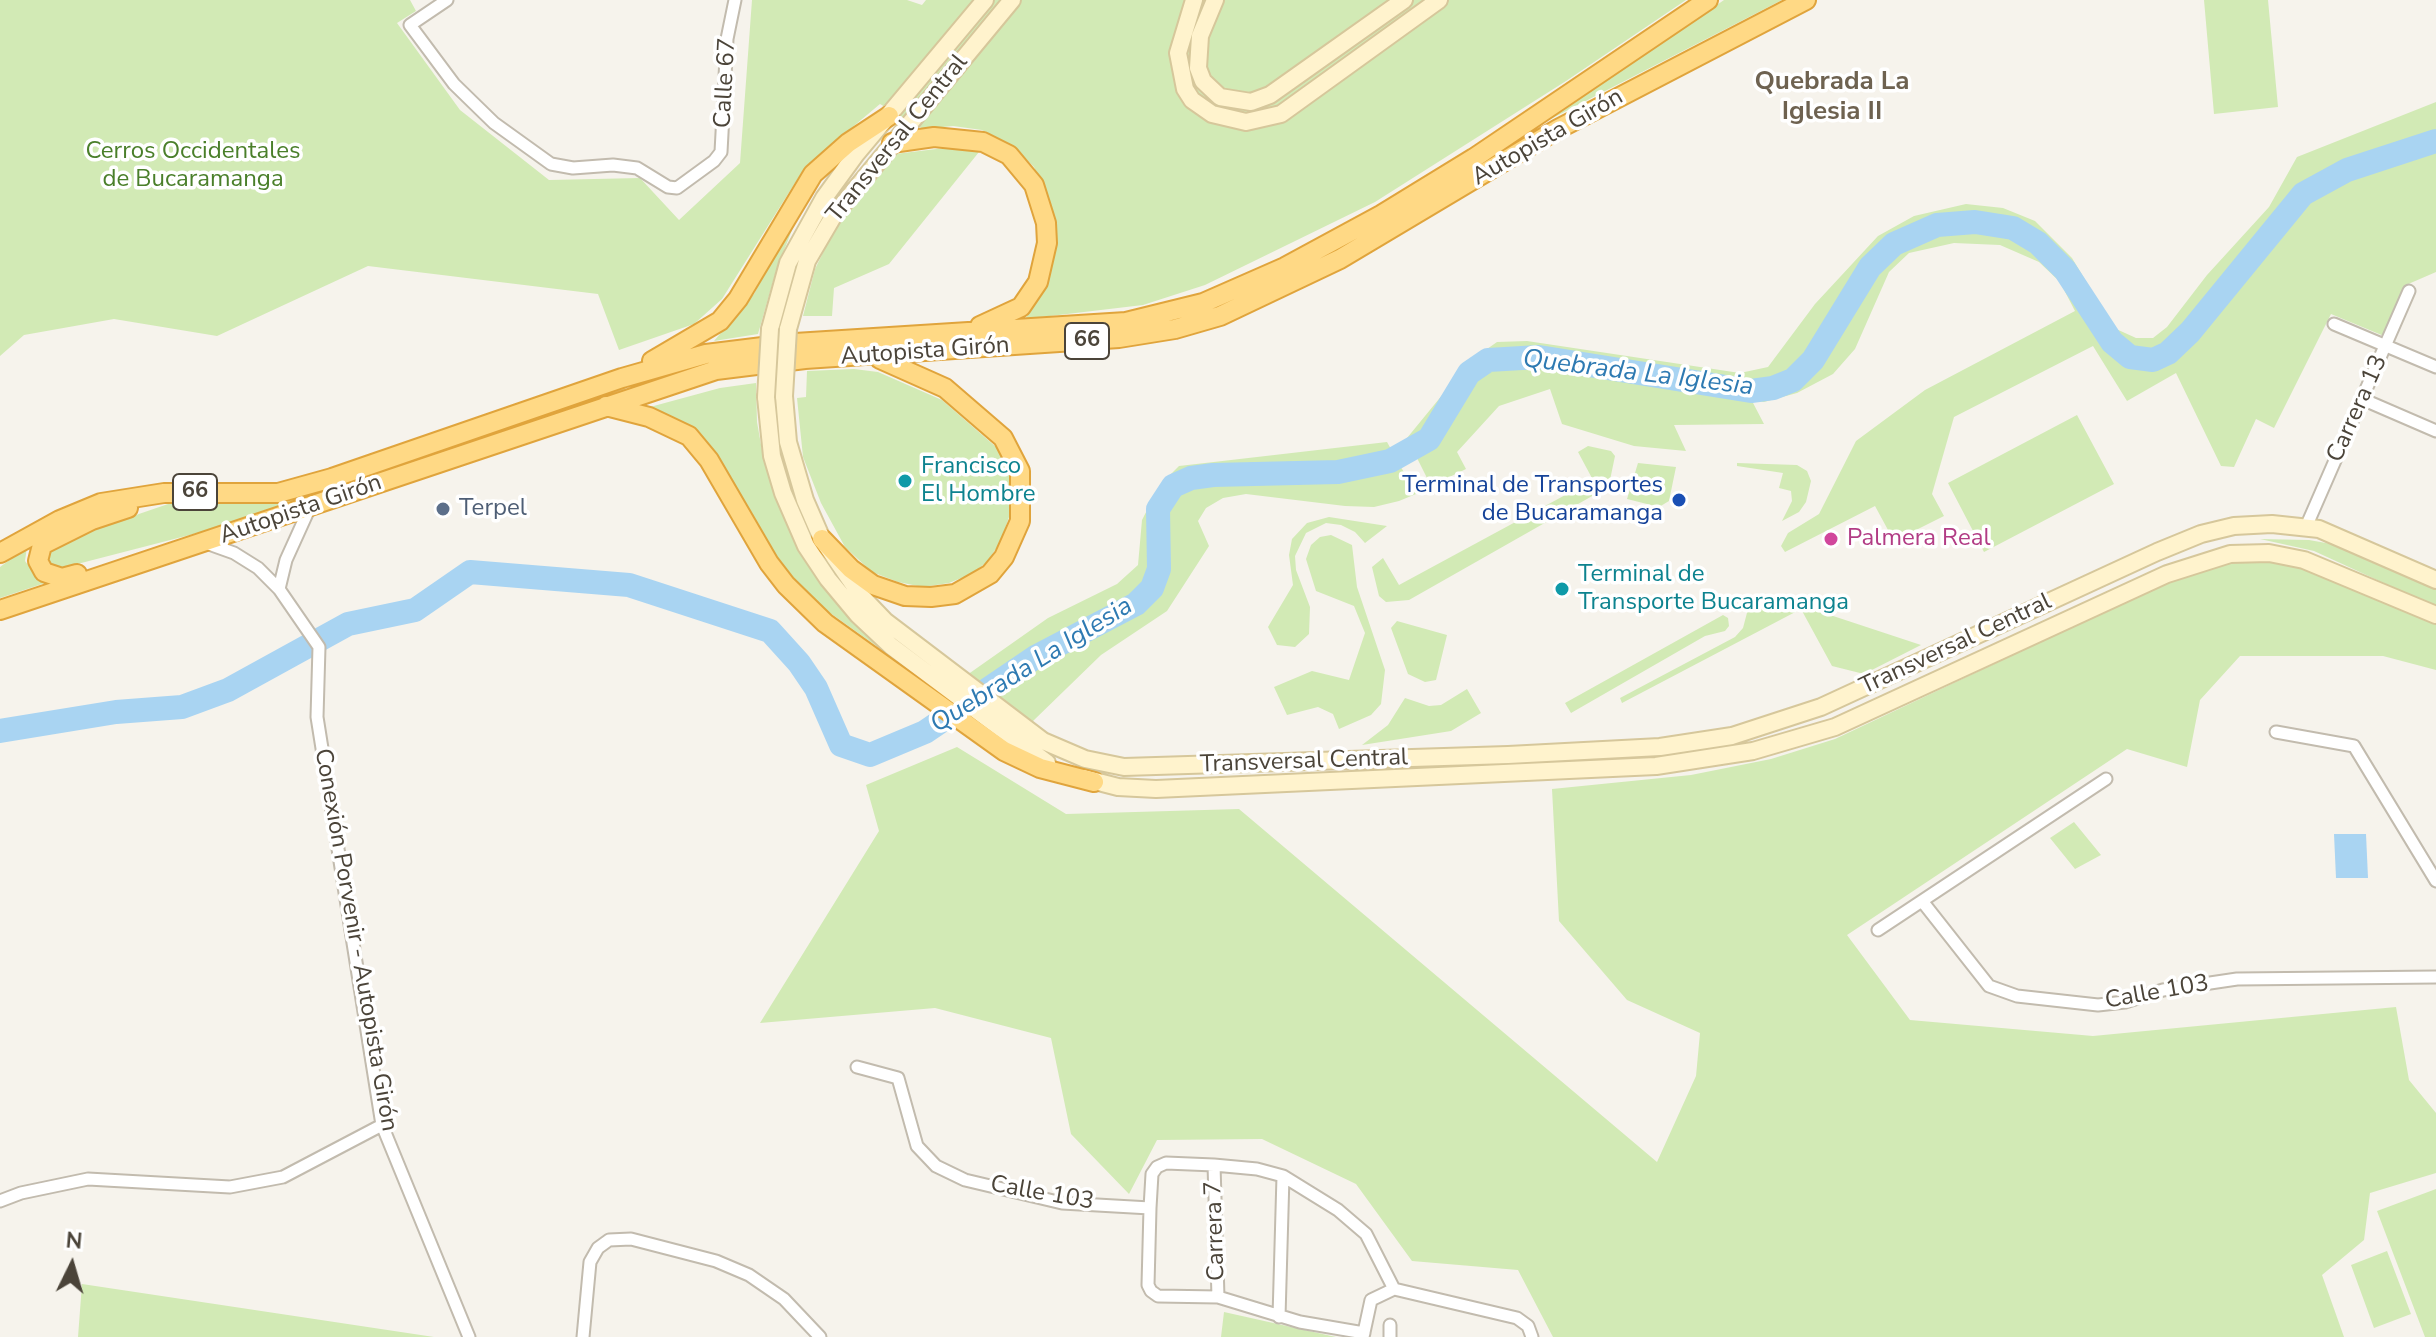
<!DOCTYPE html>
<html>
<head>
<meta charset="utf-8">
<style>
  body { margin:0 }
  #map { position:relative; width:2436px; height:1337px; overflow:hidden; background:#f6f3ec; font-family:"Nunito Sans",sans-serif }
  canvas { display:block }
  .north { position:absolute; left:32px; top:1225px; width:80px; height:80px; -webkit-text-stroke:6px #fff; paint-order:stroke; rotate:5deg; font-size:22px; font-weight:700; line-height:32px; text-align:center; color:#4b4439 }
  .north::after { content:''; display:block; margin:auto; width:28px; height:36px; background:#4b4439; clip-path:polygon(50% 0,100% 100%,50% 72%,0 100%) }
</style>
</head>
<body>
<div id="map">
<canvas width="2436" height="1337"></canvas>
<div class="north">N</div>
</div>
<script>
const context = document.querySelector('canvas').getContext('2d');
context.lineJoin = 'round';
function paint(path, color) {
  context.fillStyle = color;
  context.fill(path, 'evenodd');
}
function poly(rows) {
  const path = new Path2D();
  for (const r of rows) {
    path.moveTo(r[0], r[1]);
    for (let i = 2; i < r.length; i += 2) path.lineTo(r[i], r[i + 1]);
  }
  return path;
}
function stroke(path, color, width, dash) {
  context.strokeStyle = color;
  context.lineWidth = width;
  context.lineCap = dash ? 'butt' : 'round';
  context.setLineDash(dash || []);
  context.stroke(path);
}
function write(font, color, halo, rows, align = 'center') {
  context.font = font + ' "Nunito Sans",sans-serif';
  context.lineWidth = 7;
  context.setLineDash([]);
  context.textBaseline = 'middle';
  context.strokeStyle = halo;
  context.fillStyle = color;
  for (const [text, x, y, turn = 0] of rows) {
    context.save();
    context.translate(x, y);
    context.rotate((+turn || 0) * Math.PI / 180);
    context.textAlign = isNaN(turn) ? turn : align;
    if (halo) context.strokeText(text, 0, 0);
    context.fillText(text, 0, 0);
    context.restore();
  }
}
paint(poly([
  [0,0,410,0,416,11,397,23,460,110,549,180,640,178,679,220,740,163,752,0,907,0,922,5,926,0,1686,0,1566,81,1375,202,1205,285,1143,305,1025,319,1048,285,1054,251,1055,220,1034,167,1012,145,982,130,953,126,923,129,880,104,805,167,722,299,694,324,619,350,598,294,368,266,217,336,114,319,24,335,0,356],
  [1724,0,1782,0,1541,124,1671,37],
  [2204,0,2268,0,2278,107,2214,114],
  [2436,102,2436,272,2406,285,2384,336,2331,314,2274,428,2256,419,2234,467,2221,466,2176,373,2127,401,2093,346,1954,417,1932,494,1944,516,1894,541,1875,506,1785,552,1781,546,1788,533,1819,514,1856,441,1925,390,2075,311,2060,282,2039,262,2000,245,1954,243,1909,253,1889,272,1855,349,1833,374,1797,393,1764,402,1752,401,1764,424,1674,425,1686,451,1634,446,1562,424,1550,389,1499,406,1457,452,1466,469,1431,486,1407,438,1470,361,1497,342,1527,341,1740,373,1768,367,1815,304,1878,236,1914,216,1966,204,2003,208,2035,221,2072,258,2114,328,2136,338,2153,338,2167,327,2207,275,2269,207,2297,157],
  [961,146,979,152,889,264,834,288,832,316,803,316,815,269,842,214,895,154],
  [801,207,776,271,758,334,714,341,754,294],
  [854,369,878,372,942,400,996,447,1010,472,1009,517,1001,541,987,562,971,574,949,583,923,587,898,582,872,572,845,547,821,503,803,457,797,398,806,397,807,371],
  [756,383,757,422,763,456,775,494,799,547,841,609,938,690,805,595,781,567,700,435,650,407,720,388],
  [2077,415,2114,484,1984,552,1948,483],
  [1387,442,1416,494,1399,501,1374,507,1345,506,1246,494,1223,498,1206,508,1198,521,1209,546,1167,611,1101,655,1032,722,967,675,1048,618,1117,584,1138,565,1142,520,1160,485,1179,466],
  [1588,446,1611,451,1615,456,1610,480,1601,491,1409,600,1386,602,1379,596,1372,567,1383,558,1399,585,1593,480,1578,452],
  [1638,463,1676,467,1669,501,1659,507,1627,499],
  [1737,463,1797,465,1807,471,1811,481,1806,502,1799,512,1782,521,1792,501,1791,491,1779,488,1783,473,1737,466],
  [373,473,236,523,58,569,49,562,47,552,60,541,171,503,290,496],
  [1329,517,1387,526,1365,543,1355,532,1341,525,1326,523,1306,533,1295,556,1296,570,1310,607,1309,634,1295,647,1277,645,1268,627,1293,585,1289,555,1292,539,1307,523],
  [1331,535,1352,545,1357,587,1385,670,1381,704,1371,715,1339,729,1333,714,1318,707,1287,715,1274,687,1312,671,1349,680,1365,633,1354,606,1316,591,1306,559,1311,545,1320,537],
  [2260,539,2309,540,2343,546,2436,589,2436,607,2314,551],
  [27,547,25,561,34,573,51,581,0,598,0,567],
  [2254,559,2293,565,2332,578,2436,621,2436,670,2383,656,2240,656,2200,700,2187,767,2127,749,1847,935,1910,1020,2093,1036,2396,1007,2409,1080,2436,1113,2436,1173,2370,1193,2364,1240,2322,1275,2344,1337,1553,1337,1518,1270,1412,1261,1356,1184,1262,1139,1157,1140,1129,1194,1071,1134,1051,1038,935,1008,760,1023,879,831,866,785,957,747,1066,814,1239,809,1657,1162,1696,1076,1700,1033,1627,1000,1559,921,1552,789,1691,775,1771,759,1835,739,2170,581,2216,564],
  [1782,607,1802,609,1821,612,1921,645,1864,674,1832,666,1801,609,1622,703,1620,698,1735,637,1743,628,1748,609],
  [1723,615,1728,618,1729,626,1725,631,1705,636,1571,713,1565,703],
  [1397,621,1447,635,1436,680,1425,682,1408,674,1391,628],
  [1467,689,1481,713,1451,731,1362,745,1388,725,1405,698,1429,706,1441,705],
  [2074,822,2101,855,2075,869,2050,838],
  [2436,1189,2436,1337,2425,1337,2377,1211],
  [2387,1251,2411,1314,2374,1328,2351,1265],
  [82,1284,434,1337,78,1337],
  [1224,1312,1336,1337,1221,1337]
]), '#d2eab5');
paint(poly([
  [2334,834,2366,834,2368,878,2336,878]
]), '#a9d4f2');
stroke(poly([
  [0,731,116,712,182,707,228,690,348,624,415,610,470,572,629,585,770,631,799,663,816,688,841,745,870,755,925,732,1037,656,1136,604,1152,588,1159,569,1158,509,1173,486,1191,478,1213,475,1338,472,1390,461,1429,439,1469,373,1488,360,1539,357,1751,391,1773,388,1793,380,1813,360,1870,267,1894,244,1937,225,1975,222,2013,228,2038,243,2065,270,2112,342,2130,357,2153,360,2168,353,2190,332,2303,194,2347,170,2436,141]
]), '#a9d4f2', 24);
const minor = poly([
  [447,0,410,25,454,84,494,123,551,164,573,168,613,165,637,168,668,187,677,188,714,161,721,152,727,39,735,0],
  [2334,324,2436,367],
  [2362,399,2436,431],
  [2306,527,2409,291],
  [206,543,234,553,258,568,279,589,319,647,317,717,382,1125,469,1337],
  [279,589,286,560,310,507],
  [2276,732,2354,746,2436,881],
  [1922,901,1989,986,2017,996,2098,1005,2125,1002,2163,990,2237,979,2436,977],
  [1878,930,2106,779],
  [857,1067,898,1078,917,1146,936,1166,965,1180,1062,1203,1150,1208],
  [1214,1165,1218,1297],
  [0,1201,21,1193,88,1179,230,1187,283,1177,382,1125],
  [1394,1289,1517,1318,1528,1326,1532,1337],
  [1279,1317,1283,1176],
  [1390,1325,1390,1337],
  [1364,1333,1300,1322,1218,1297,1158,1296,1151,1291,1148,1285,1150,1208,1152,1174,1157,1167,1166,1163,1214,1165,1257,1169,1283,1176,1338,1210,1366,1234,1394,1289],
  [583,1337,590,1262,598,1248,609,1240,631,1239,716,1261,749,1275,784,1299,820,1337],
  [1363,1337,1371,1300,1394,1289]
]);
const secondary = poly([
  [1194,0,1178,53,1185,89,1192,100,1212,114,1246,122,1281,114,1439,0],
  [1215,0,1200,36,1198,68,1203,81,1220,97,1251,102,1270,95,1404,0],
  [770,329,788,263,824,198,856,154,985,0],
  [788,329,807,261,834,215,1012,0],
  [784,396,788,442,805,500,822,539,862,597,885,621,1043,741,1085,759,1124,767,1508,755,1660,747,1732,736,1821,707,2157,552,2201,534,2234,526,2272,524,2319,529,2436,580],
  [766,397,772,456,783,493,806,546,828,579,858,615,891,646,1047,763],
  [1083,778,1118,787,1156,789,1656,766,1753,751,1835,727,2167,574,2230,554,2269,553,2304,560,2436,615]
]);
const trunk = poly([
  [892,143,934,137,983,142,1009,155,1034,185,1046,223,1047,243,1038,282,1021,307,980,326],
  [652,361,720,321,738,299,813,174,848,143,889,116],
  [606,406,649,417,689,436,709,460,769,563,786,585,825,623,1004,751,1040,768,1094,782],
  [822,539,851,569,873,585,905,596,931,597,955,594,990,574,1004,557,1020,521,1020,471,1003,438,945,388,880,359],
  [0,553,60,520,101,503,164,493,278,493,332,478,622,378,706,354,795,343,1126,322,1203,303,1285,267,1381,215,1474,158,1708,0],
  [77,574,62,578,44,572,38,561,42,545,92,520,128,508],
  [0,610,716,370,805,359,1119,338,1175,329,1220,316,1340,259,1558,129,1806,0]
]);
stroke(minor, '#c2bbae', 15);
stroke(secondary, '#d6c79b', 20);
stroke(trunk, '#e0a43c', 22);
stroke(minor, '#fff', 11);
stroke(secondary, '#fff3cd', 16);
stroke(trunk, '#ffd985', 18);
const secondaryBridge = poly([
  [784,396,788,329],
  [766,397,770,329]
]);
stroke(secondaryBridge, '#d6c79b', 20, []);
stroke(secondaryBridge, '#fff3cd', 16);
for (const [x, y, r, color] of [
  [905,481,8,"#0f9aa8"],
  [1679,500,8,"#1a4fb4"],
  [443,509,8,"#5c6f8a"],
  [1831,539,8,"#d1479c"],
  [1562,589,8,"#0f9aa8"]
]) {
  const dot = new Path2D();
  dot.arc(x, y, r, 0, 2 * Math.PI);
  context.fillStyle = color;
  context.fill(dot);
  stroke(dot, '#fff', 3);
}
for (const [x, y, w] of [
  [1087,341,44],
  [195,492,44]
]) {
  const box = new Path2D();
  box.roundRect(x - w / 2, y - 18, w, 36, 6);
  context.fillStyle = '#fff';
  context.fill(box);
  stroke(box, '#4b4439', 2);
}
write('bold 22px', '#4b4439', null, [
  ["66",1087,341],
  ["66",195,492]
]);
write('24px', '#4b4439', '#fff', [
  ["Calle 67",726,83,-87],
  ["Autopista Girón",1548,138,-30],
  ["Transversal Central",898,139,-51],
  ["Autopista Girón",925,352,-4],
  ["Carrera 13",2358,409,-66],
  ["Autopista Girón",301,510,-19],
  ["Transversal Central",1956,645,-25],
  ["Transversal Central",1304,762,-2],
  ["Conexión Porvenir - Autopista Girón",355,940,80],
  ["Calle 103",2157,993,-10],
  ["Calle 103",1042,1194,10],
  ["Carrera 7",1216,1231,-92]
]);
write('24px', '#4a7f2a', '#fff', [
  ["Cerros Occidentales",193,152],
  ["de Bucaramanga",193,180]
]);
write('24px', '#0d838f', '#fff', [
  ["Francisco",921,467],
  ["El Hombre",921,495],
  ["Terminal de",1578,575],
  ["Transporte Bucaramanga",1578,603]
], 'left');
write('24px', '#164399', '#fff', [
  ["Terminal de Transportes",1663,486],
  ["de Bucaramanga",1663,514]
], 'right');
write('24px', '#4e5e75', '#fff', [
  ["Terpel",459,509]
], 'left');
write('24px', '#b23c85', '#fff', [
  ["Palmera Real",1847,539]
], 'left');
write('bold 26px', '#6e6250', '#fff', [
  ["Quebrada La",1832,83],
  ["Iglesia II",1832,113]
]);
write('italic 26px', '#2e7ab2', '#fff', [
  ["Quebrada La Iglesia",1638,374,7],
  ["Quebrada La Iglesia",1032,666,-32]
]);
</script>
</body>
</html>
